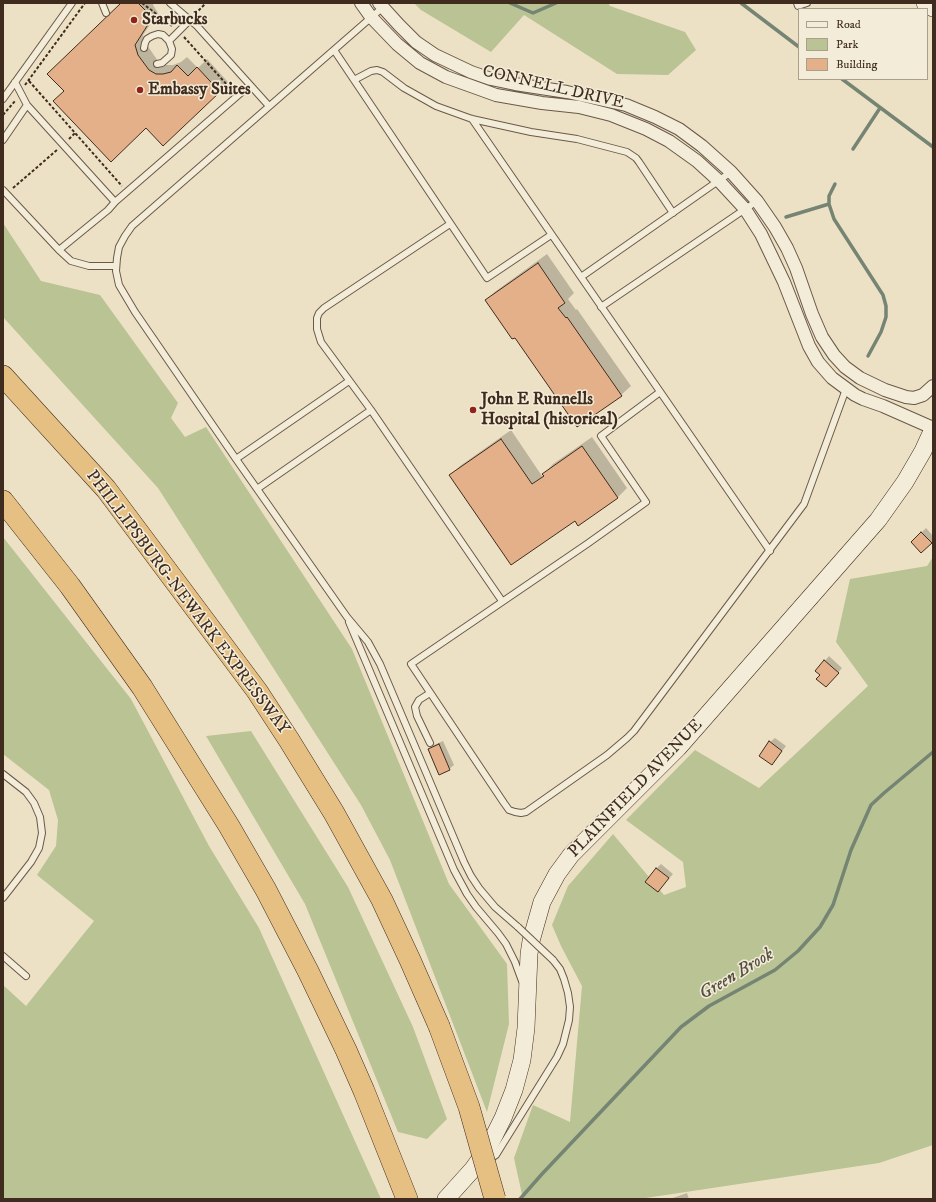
<!DOCTYPE html>
<html>
<head>
<meta charset="utf-8">
<style>
  body { margin:0 }
  #map { position:relative; width:936px; height:1202px; overflow:hidden; background:#ede1c5; font-family:"IM FELL DW Pica",serif }
  canvas { display:block }
  .frame { position:absolute; inset:0; border:4px solid #402c1e; pointer-events:none }
  .legend { position:absolute; left:798px; top:8px; width:130px; height:72px; box-sizing:border-box; background:#f3ecd9; border:1px solid #ab9f8e; margin:0; padding:5px 7px; list-style:none; font-size:12px; color:#402c1e }
  .legend li { display:flex; align-items:center; gap:8px; height:20px }
  .legend b { width:20px; border:1px solid #ab9f8e }
</style>
</head>
<body>
<div id="map">
<canvas width="936" height="1202"></canvas>
<div class="frame"></div>
<ul class="legend">
<li><b style="height:5px;background:#f3ecd9"></b>Road</li>
<li><b style="height:11px;background:#b9c394"></b>Park</li>
<li><b style="height:11px;background:#e4b08a"></b>Building</li>
</ul>
</div>
<script>
const context = document.querySelector('canvas').getContext('2d');
context.lineJoin = 'round';
function paint(path, color) {
  context.fillStyle = color;
  context.fill(path, 'evenodd');
}
function poly(rows) {
  const path = new Path2D();
  for (const r of rows) {
    path.moveTo(r[0], r[1]);
    for (let i = 2; i < r.length; i += 2) path.lineTo(r[i], r[i + 1]);
  }
  return path;
}
function stroke(path, color, width, dash) {
  context.strokeStyle = color;
  context.lineWidth = width;
  context.lineCap = dash ? 'butt' : 'round';
  context.setLineDash(dash || []);
  context.stroke(path);
}
function write(font, color, halo, rows, align = 'center') {
  context.font = font + ' "IM FELL DW Pica",serif';
  context.lineWidth = 3;
  context.setLineDash([]);
  context.textBaseline = 'middle';
  context.strokeStyle = halo;
  context.fillStyle = color;
  for (const [text, x, y, turn = 0] of rows) {
    context.save();
    context.translate(x, y);
    context.rotate((+turn || 0) * Math.PI / 180);
    context.textAlign = isNaN(turn) ? turn : align;
    if (halo) context.strokeText(text, 0, 0);
    context.fillText(text, 0, 0);
    context.restore();
  }
}
paint(poly([
  [414,3,608,3,610,6,685,32,696,50,668,75,617,74,524,15,491,52,421,10],
  [3,223,41,281,100,295,178,403,171,418,185,437,206,427,352,649,449,884,507,964,509,1024,487,1112,390,860,361,805,158,488,3,317],
  [3,537,131,699,209,846,259,928,381,1199,3,1199,3,985,26,1006,94,921,37,875,56,846,58,820,49,790,3,754],
  [933,557,933,1145,879,1163,639,1199,523,1199,514,1158,533,1105,570,1122,582,986,561,946,552,925,568,886,613,834,664,895,686,887,683,862,626,820,695,750,759,788,868,686,836,642,850,579,927,566],
  [251,731,348,887,413,1027,447,1119,427,1139,398,1132,305,904,206,736]
]), '#b9c394');
paint(poly([
  [122,3,154,3,153,5,158,13,143,35,147,45,158,61,166,65,173,65,181,62,187,57,198,68,207,59,228,82,163,144,146,126,65,91],
  [547,254,574,293,568,299,576,310,577,309,631,386,621,395,577,426,515,336,486,300,496,291],
  [511,430,542,476,553,464,592,437,627,488,618,497,579,525,575,520,451,475,460,466],
  [926,528,933,536,933,541,921,552,912,542],
  [829,656,842,668,830,682,816,671],
  [775,738,786,746,772,764,770,742],
  [443,741,454,765,449,769,429,749,434,745],
  [661,864,673,874,658,891,656,869],
  [687,1193,689,1199,670,1199]
]), '#0003');
stroke(poly([
  [510,3,533,13,556,3],
  [741,3,799,47],
  [842,79,933,147],
  [853,149,880,108],
  [835,184,829,196,829,204,834,219,883,295,886,306,886,317,881,332,868,356],
  [786,217,829,204],
  [520,1199,542,1174,681,1027,709,1006,775,970,798,951,820,927,833,905,851,850,871,805,884,793,933,752]
]), '#768474', 3.5);
const building = poly([
  [121,3,138,3,146,11,145,15,149,23,135,45,138,55,149,70,156,74,163,74,171,72,177,65,188,76,197,67,220,92,163,146,146,128,111,162,53,101,64,91,47,74,121,3],
  [538,263,565,303,558,308,566,318,567,317,622,396,577,427,515,338,512,339,485,300,538,263],
  [501,439,532,484,544,476,542,474,582,446,618,498,578,526,575,521,511,565,449,475,501,439],
  [921,532,932,543,921,553,911,542,921,532],
  [824,660,839,673,826,687,816,679,820,675,815,671,824,660],
  [769,741,782,751,772,765,759,756,769,741],
  [439,744,450,770,439,775,428,749,439,744],
  [656,868,669,878,658,892,645,882,656,868]
]);
paint(building, '#e4b08a');
stroke(building, '#402c1e', 1);
const service = poly([
  [102,3,106,13],
  [170,3,197,26,269,106],
  [797,3,798,6,807,3],
  [382,8,132,226,125,236,119,247,117,258,116,271,119,285,135,312,236,459,347,617,368,642,380,664,464,862,471,876,479,888,495,907,518,927],
  [144,48,145,43,147,39,152,36,158,34,163,35,169,41,190,20],
  [334,50,487,278,551,235],
  [157,64,162,63,171,55,172,49,169,41],
  [354,80,371,71,377,70,383,72,404,88,436,106,472,119,531,132,577,139,627,152,636,158,639,162,673,213],
  [3,99,72,3],
  [27,105,115,202,108,210,59,250],
  [472,119,770,551],
  [3,140,27,105,15,82],
  [3,190,59,250,71,261,89,266,116,266],
  [115,202,250,85],
  [450,224,324,308,319,313,317,318,317,329,321,342,371,410,502,601],
  [581,277,731,172],
  [601,307,757,201],
  [660,392,601,436,646,502,587,544,411,664,504,803,509,810,515,812,521,813,526,812,607,755,627,738,634,731,804,504,846,389],
  [236,459,349,381],
  [257,489,371,410],
  [349,622,454,870,467,894,476,907,498,933,506,944,515,962,522,981],
  [430,693,419,700,415,707,417,716,430,743],
  [3,774,26,792,34,803,40,817,42,833,39,848,31,862,3,898],
  [3,956,26,976],
  [488,1160,496,1155,557,1057,563,1044,569,1020,570,1007,568,993,564,979,560,969,553,960]
]);
const minor = poly([
  [361,3,371,17,397,44,420,63,446,77,496,95,542,103,579,107,611,115,646,129,669,141,697,161,720,182,745,209,761,234,784,282,809,346,818,362,832,378,855,395,863,399,883,406,933,428],
  [379,3,399,25,416,42,435,55,471,72,491,79,515,84,567,92,626,105,655,117,679,129,702,146,731,172,757,201,775,227,787,248,796,268,812,314,822,337,834,355,845,367,860,378,885,390,906,397,914,398,923,395,933,386]
]);
const secondary = poly([
  [925,3,933,8],
  [446,1199,473,1169,488,1148,503,1118,514,1090,522,1060,526,1028,529,954,531,941,542,902,557,874,571,855,678,748,878,520,905,482,923,451,933,429]
]);
const motorway = poly([
  [3,376,106,489,257,691,289,740,334,813,382,900,410,960,439,1026],
  [3,501,70,586,142,687,229,826,266,890,308,971,346,1050,364,1091,407,1199]
]);
stroke(service, '#6b5948', 8);
stroke(minor, '#6b5948', 14);
stroke(secondary, '#402c1e', 18);
stroke(motorway, '#402c1e', 22);
stroke(poly([
  [142,3,172,26],
  [195,14,206,3],
  [184,37,228,86,227,94],
  [29,81,122,186],
  [25,85,85,3],
  [3,115,15,101],
  [69,139,75,133],
  [13,188,57,150]
]), '#402c1e', 2, [3, 2]);
stroke(service, '#f3ecd9', 6);
stroke(minor, '#f3ecd9', 12);
stroke(secondary, '#f3ecd9', 17);
stroke(motorway, '#e6c082', 21);
const serviceBridge = poly([
  [518,927,553,960]
]);
const motorwayBridge = poly([
  [439,1026,469,1107,495,1199]
]);
stroke(serviceBridge, '#6b5948', 8, []);
stroke(motorwayBridge, '#402c1e', 22, []);
stroke(serviceBridge, '#f3ecd9', 6);
stroke(motorwayBridge, '#e6c082', 21);
for (const [x, y, r, color] of [
  [134,20,4,"#8f2418"],
  [140,90,4,"#8f2418"],
  [473,410,4,"#8f2418"]
]) {
  const dot = new Path2D();
  dot.arc(x, y, r, 0, 2 * Math.PI);
  context.fillStyle = color;
  context.fill(dot);
  stroke(dot, '#f3ecd9', 1.5);
}
write('bold 17px', '#402c1e', '#f3ecd9', [
  ["Starbucks",142,20],
  ["Embassy Suites",148,90],
  ["John E Runnells",481,400],
  ["Hospital (historical)",481,420]
], 'left');
write('17px', '#402c1e', '#f3ecd9', [
  ["CONNELL DRIVE",553,88,13],
  ["PHILLIPSBURG-NEWARK EXPRESSWAY",187,603,53],
  ["PLAINFIELD AVENUE",636,789,-46]
]);
write('italic 18px', '#565042', '#f3ecd9', [
  ["Green Brook",737,975,-31]
]);
</script>
</body>
</html>
